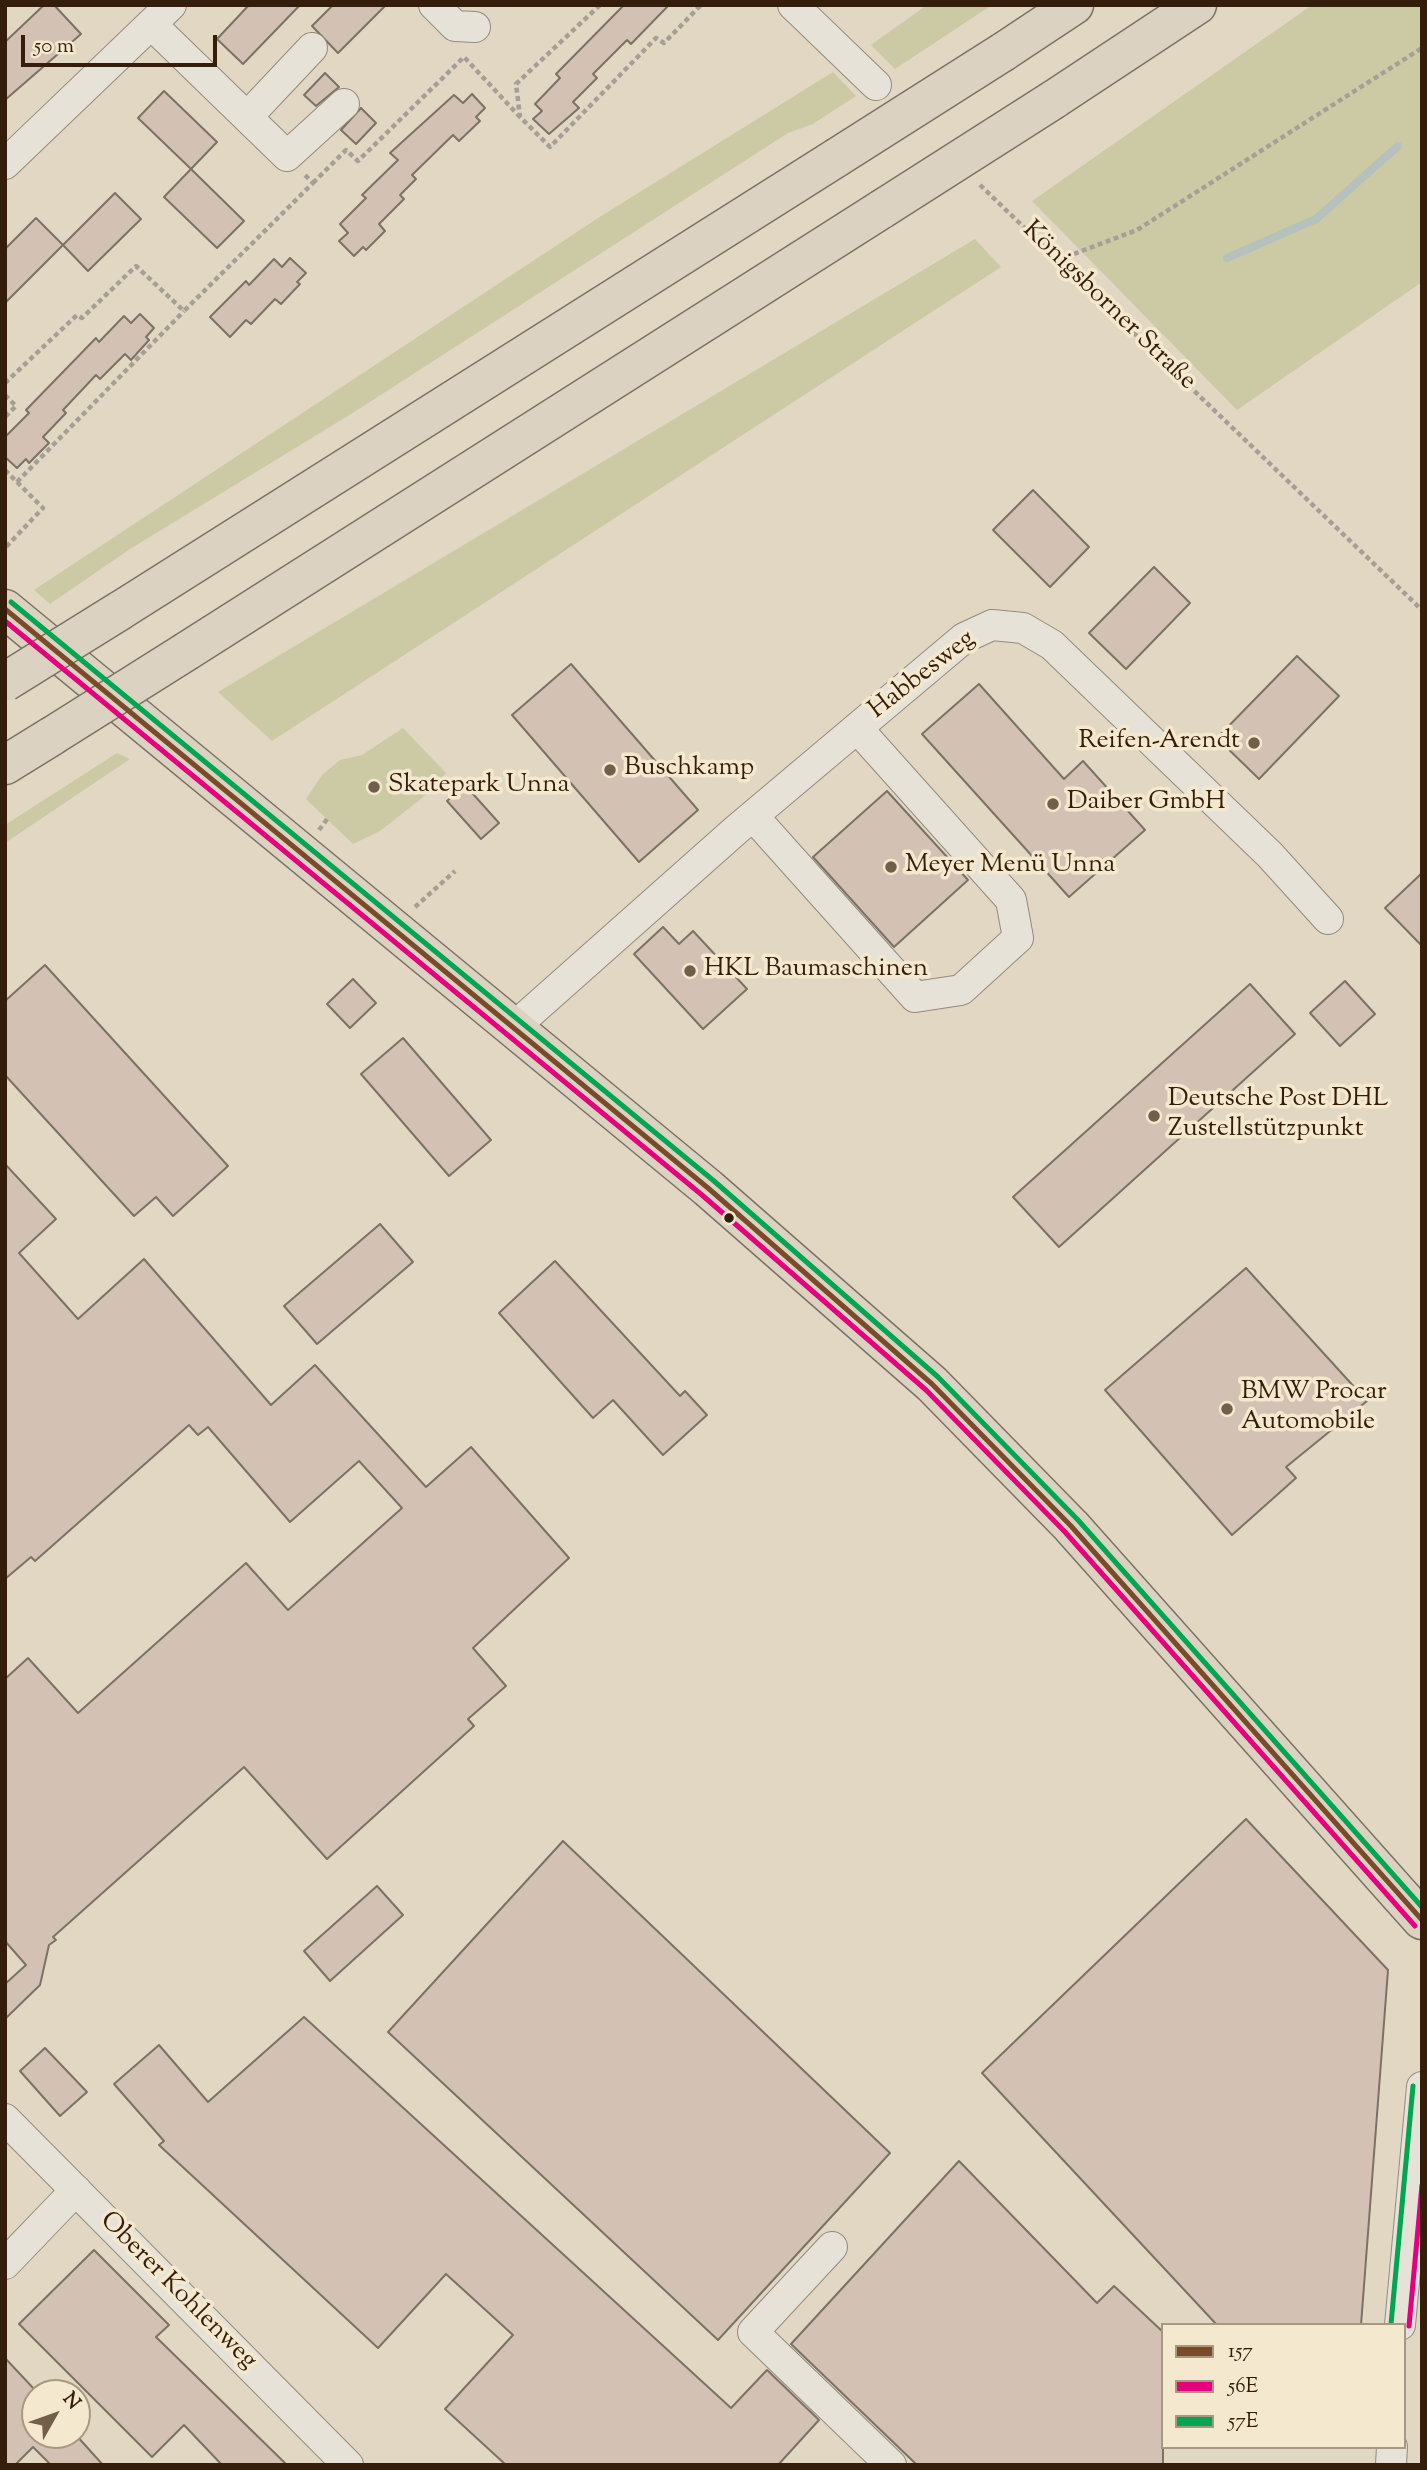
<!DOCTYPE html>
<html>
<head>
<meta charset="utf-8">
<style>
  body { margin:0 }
  #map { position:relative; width:1427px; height:2470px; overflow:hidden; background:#e1d7c2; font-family:"Sorts Mill Goudy",serif }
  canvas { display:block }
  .frame { position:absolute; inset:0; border:7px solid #351d0b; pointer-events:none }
  .legend { position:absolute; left:1161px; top:2323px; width:245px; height:126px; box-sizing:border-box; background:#f4e8cf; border:2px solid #a89781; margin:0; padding:9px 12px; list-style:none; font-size:21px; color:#351d0b }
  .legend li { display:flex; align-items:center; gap:14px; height:35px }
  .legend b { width:35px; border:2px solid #a89781 }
  .north { position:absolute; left:21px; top:2379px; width:70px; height:70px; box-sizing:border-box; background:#f4e8cf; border:2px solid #a89781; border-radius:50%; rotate:50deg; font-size:19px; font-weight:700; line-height:28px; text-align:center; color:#351d0b }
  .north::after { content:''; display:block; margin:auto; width:24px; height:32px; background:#715e4b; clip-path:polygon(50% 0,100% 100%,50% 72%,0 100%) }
  .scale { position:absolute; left:21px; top:35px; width:196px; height:32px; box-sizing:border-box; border:4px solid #351d0b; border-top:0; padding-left:9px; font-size:21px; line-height:24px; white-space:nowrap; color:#351d0b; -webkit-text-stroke:5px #f4e8cf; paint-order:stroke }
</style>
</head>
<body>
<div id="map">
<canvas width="1427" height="2470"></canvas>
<div class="frame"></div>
<ul class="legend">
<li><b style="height:9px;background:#7a4b2a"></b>157</li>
<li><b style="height:9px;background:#e5007d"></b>56E</li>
<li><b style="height:9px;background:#00a651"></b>57E</li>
</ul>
<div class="north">N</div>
<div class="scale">50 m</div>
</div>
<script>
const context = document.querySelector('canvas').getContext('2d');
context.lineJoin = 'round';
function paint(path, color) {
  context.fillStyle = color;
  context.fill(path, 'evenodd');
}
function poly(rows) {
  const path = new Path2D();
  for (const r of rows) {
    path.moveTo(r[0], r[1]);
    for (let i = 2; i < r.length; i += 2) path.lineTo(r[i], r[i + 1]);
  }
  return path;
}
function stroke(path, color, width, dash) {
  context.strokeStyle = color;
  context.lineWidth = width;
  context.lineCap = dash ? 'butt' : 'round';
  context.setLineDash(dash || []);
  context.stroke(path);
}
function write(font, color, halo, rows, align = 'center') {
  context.font = font + ' "Sorts Mill Goudy",serif';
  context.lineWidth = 7;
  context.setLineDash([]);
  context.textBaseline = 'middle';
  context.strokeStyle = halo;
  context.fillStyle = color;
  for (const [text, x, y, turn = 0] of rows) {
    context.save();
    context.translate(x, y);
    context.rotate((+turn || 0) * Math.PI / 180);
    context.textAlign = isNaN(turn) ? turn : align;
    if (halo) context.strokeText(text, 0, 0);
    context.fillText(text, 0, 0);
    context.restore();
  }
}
paint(poly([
  [927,5,992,5,895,69,871,45],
  [1312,5,1422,5,1422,282,1237,410,1032,201],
  [833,72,856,96,813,124,788,133,351,414,130,549,50,604,34,590,598,218],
  [975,239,1001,267,272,741,218,692],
  [403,728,446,773,422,798,380,831,353,844,306,799,322,775,340,760,362,755],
  [117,753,130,759,5,843,5,825]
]), '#cccaa4');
stroke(poly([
  [1227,258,1316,219,1398,146]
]), '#b4c1bc', 8);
const building = poly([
  [44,5,54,5,81,34,5,100,5,42,44,5],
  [249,5,300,5,243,64,217,39,249,5],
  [333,5,386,5,338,53,312,26,333,5],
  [624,5,669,5,631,44,627,40,593,74,597,78,573,102,579,108,549,134,533,119,542,111,535,104,560,78,556,74,624,5],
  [325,73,339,87,316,106,304,95,325,73],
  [164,91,217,142,191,169,138,118,164,91],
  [472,94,485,108,476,117,480,121,459,141,453,135,412,175,416,179,400,195,404,199,379,224,385,231,366,250,363,247,354,256,339,241,348,233,340,224,366,198,362,195,398,160,390,153,454,95,463,103,472,94],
  [361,108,376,123,356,144,341,130,361,108],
  [191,169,244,221,217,248,164,197,191,169],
  [115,193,141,219,88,271,63,245,115,193],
  [36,218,63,245,5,303,5,249,36,218],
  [290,258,306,273,297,282,300,284,281,304,275,299,251,324,246,320,230,337,210,317,246,281,249,285,274,259,282,267,290,258],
  [140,314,154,328,146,337,149,340,131,360,125,354,100,379,96,375,63,410,66,413,43,437,49,443,29,463,26,459,17,468,5,457,5,437,29,413,26,410,96,338,99,342,124,316,131,323,140,314],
  [1033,490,1089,547,1050,587,993,530,1033,490],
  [1154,567,1190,603,1126,669,1089,633,1154,567],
  [1297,656,1339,696,1259,779,1217,738,1297,656],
  [571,664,698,810,639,862,512,715,571,664],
  [979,684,1064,779,1083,761,1145,830,1069,897,922,734,979,684],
  [465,785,499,823,481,839,447,801,465,785],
  [887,791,968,880,894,947,813,857,887,791],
  [1422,873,1422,946,1385,908,1422,873],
  [663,927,679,944,693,931,747,989,703,1029,634,954,663,927],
  [45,965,228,1166,173,1216,156,1197,134,1216,5,1075,5,1001,45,965],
  [353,979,376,1003,350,1028,327,1004,353,979],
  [1345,981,1375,1014,1340,1046,1310,1013,1345,981],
  [1250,984,1295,1034,1059,1247,1013,1197,1250,984],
  [403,1038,491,1140,449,1176,361,1074,403,1038],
  [5,1164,56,1219,19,1253,78,1319,144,1259,271,1405,315,1365,426,1487,471,1447,569,1558,473,1648,506,1686,468,1719,474,1726,327,1859,244,1767,53,1937,56,1940,49,1945,40,1985,5,2019,5,1984,26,1965,5,1941,5,1679,28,1658,78,1713,246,1563,288,1610,402,1508,359,1461,290,1522,208,1427,198,1435,189,1425,35,1561,31,1557,5,1579,5,1164],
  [380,1224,413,1262,317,1344,284,1306,380,1224],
  [555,1261,680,1396,685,1391,707,1415,663,1455,613,1400,593,1418,499,1313,555,1261],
  [1246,1268,1367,1401,1286,1467,1296,1478,1232,1535,1105,1390,1246,1268],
  [1246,1819,1388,1970,1361,2325,1217,2325,982,2073,1246,1819],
  [563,1841,890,2153,718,2340,388,2032,563,1841],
  [377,1886,403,1915,330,1981,304,1951,377,1886],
  [304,2017,731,2408,767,2370,819,2420,778,2465,506,2465,445,2409,513,2335,446,2274,378,2348,159,2145,164,2141,114,2084,159,2045,208,2102,304,2017],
  [45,2048,87,2092,60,2116,20,2071,45,2048],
  [959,2161,1097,2303,1114,2286,1163,2332,1163,2465,917,2465,791,2344,959,2161],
  [94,2250,169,2325,156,2337,287,2465,222,2465,184,2425,152,2457,19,2324,94,2250],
  [5,2358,35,2390,35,2435,76,2435,103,2465,51,2465,33,2447,15,2465,5,2465,5,2358]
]);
paint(building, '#d3c1b3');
stroke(building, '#7b7265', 2);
const minor = poly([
  [434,5,455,26,475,27],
  [793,5,876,85],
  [151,24,287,156,344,104],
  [247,117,312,48],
  [5,164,171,5],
  [753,816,915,997,961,990,1018,938,1011,900,857,728],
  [513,1028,736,830,964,638,992,625,1023,628,1052,645,1270,855,1328,919],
  [5,2119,348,2465],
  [832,2247,753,2332,891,2465],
  [5,2264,76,2190],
  [1400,2325,1422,2087],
  [1391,2465,1392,2447]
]);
const major = poly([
  [5,609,708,1188,932,1384,1071,1526,1422,1920]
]);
const highway = poly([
  [1003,52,1074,5],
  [1053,100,1197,5],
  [121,610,836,158],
  [187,651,882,209],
  [5,765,52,736]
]);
stroke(minor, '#938b7d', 32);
stroke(major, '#7b7265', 41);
stroke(highway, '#7b7265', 41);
stroke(poly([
  [600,5,516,84,520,117,550,147,656,38,664,43,701,5],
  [313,183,346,150,358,161,464,57,520,117],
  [980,185,1422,610],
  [1058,260,1137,230,1422,48],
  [5,383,77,315,82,318,136,266,184,311,313,183,304,174],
  [5,395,16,406,5,417],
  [5,470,43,508,5,548],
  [17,482,184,311],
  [319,830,328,818],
  [415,907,455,871]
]), '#a69f96', 4.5, [5, 3.5]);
stroke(minor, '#e7e2d7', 30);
stroke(major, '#dbd2c2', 38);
stroke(highway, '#dbd2c2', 38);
const highwayBridge = poly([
  [836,158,1003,52],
  [882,209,1053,100],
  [5,682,121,610],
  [52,736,187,651]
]);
stroke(highwayBridge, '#7b7265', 41, []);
stroke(highwayBridge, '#dbd2c2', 38);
stroke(poly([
  [5,609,708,1188,932,1384,1071,1526,1422,1920]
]), '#7a4b2a', 5);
stroke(poly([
  [5,621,702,1195,926,1390,1065,1532,1415,1926],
  [1409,2326,1422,2185]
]), '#e5007d', 5);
stroke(poly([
  [11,602,714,1181,938,1377,1078,1520,1422,1907],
  [1391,2324,1413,2086]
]), '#00a651', 5);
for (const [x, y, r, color] of [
  [1254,743,7,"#715e4b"],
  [610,770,7,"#715e4b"],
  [374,787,7,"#715e4b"],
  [1053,804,7,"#715e4b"],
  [891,867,7,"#715e4b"],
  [690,971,7,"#715e4b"],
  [1154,1116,7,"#715e4b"],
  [729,1218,6,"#351d0b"],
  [1227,1409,7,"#715e4b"]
]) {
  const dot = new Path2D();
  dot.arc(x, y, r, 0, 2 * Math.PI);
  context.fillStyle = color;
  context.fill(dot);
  stroke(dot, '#f4e8cf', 2.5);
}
write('26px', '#351d0b', '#f4e8cf', [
  ["Königsborner Straße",1108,307,44],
  ["Habbesweg",923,676,-38],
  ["Oberer Kohlenweg",177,2292,45]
]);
write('26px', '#351d0b', '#f4e8cf', [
  ["Reifen-Arendt",1240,743,"right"],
  ["Buschkamp",624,770],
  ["Skatepark Unna",388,787],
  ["Daiber GmbH",1067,804],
  ["Meyer Menü Unna",905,867],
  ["HKL Baumaschinen",704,971],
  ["Deutsche Post DHL",1168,1101],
  ["Zustellstützpunkt",1168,1131],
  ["BMW Procar",1241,1394],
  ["Automobile",1241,1424]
], 'left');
</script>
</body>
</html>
